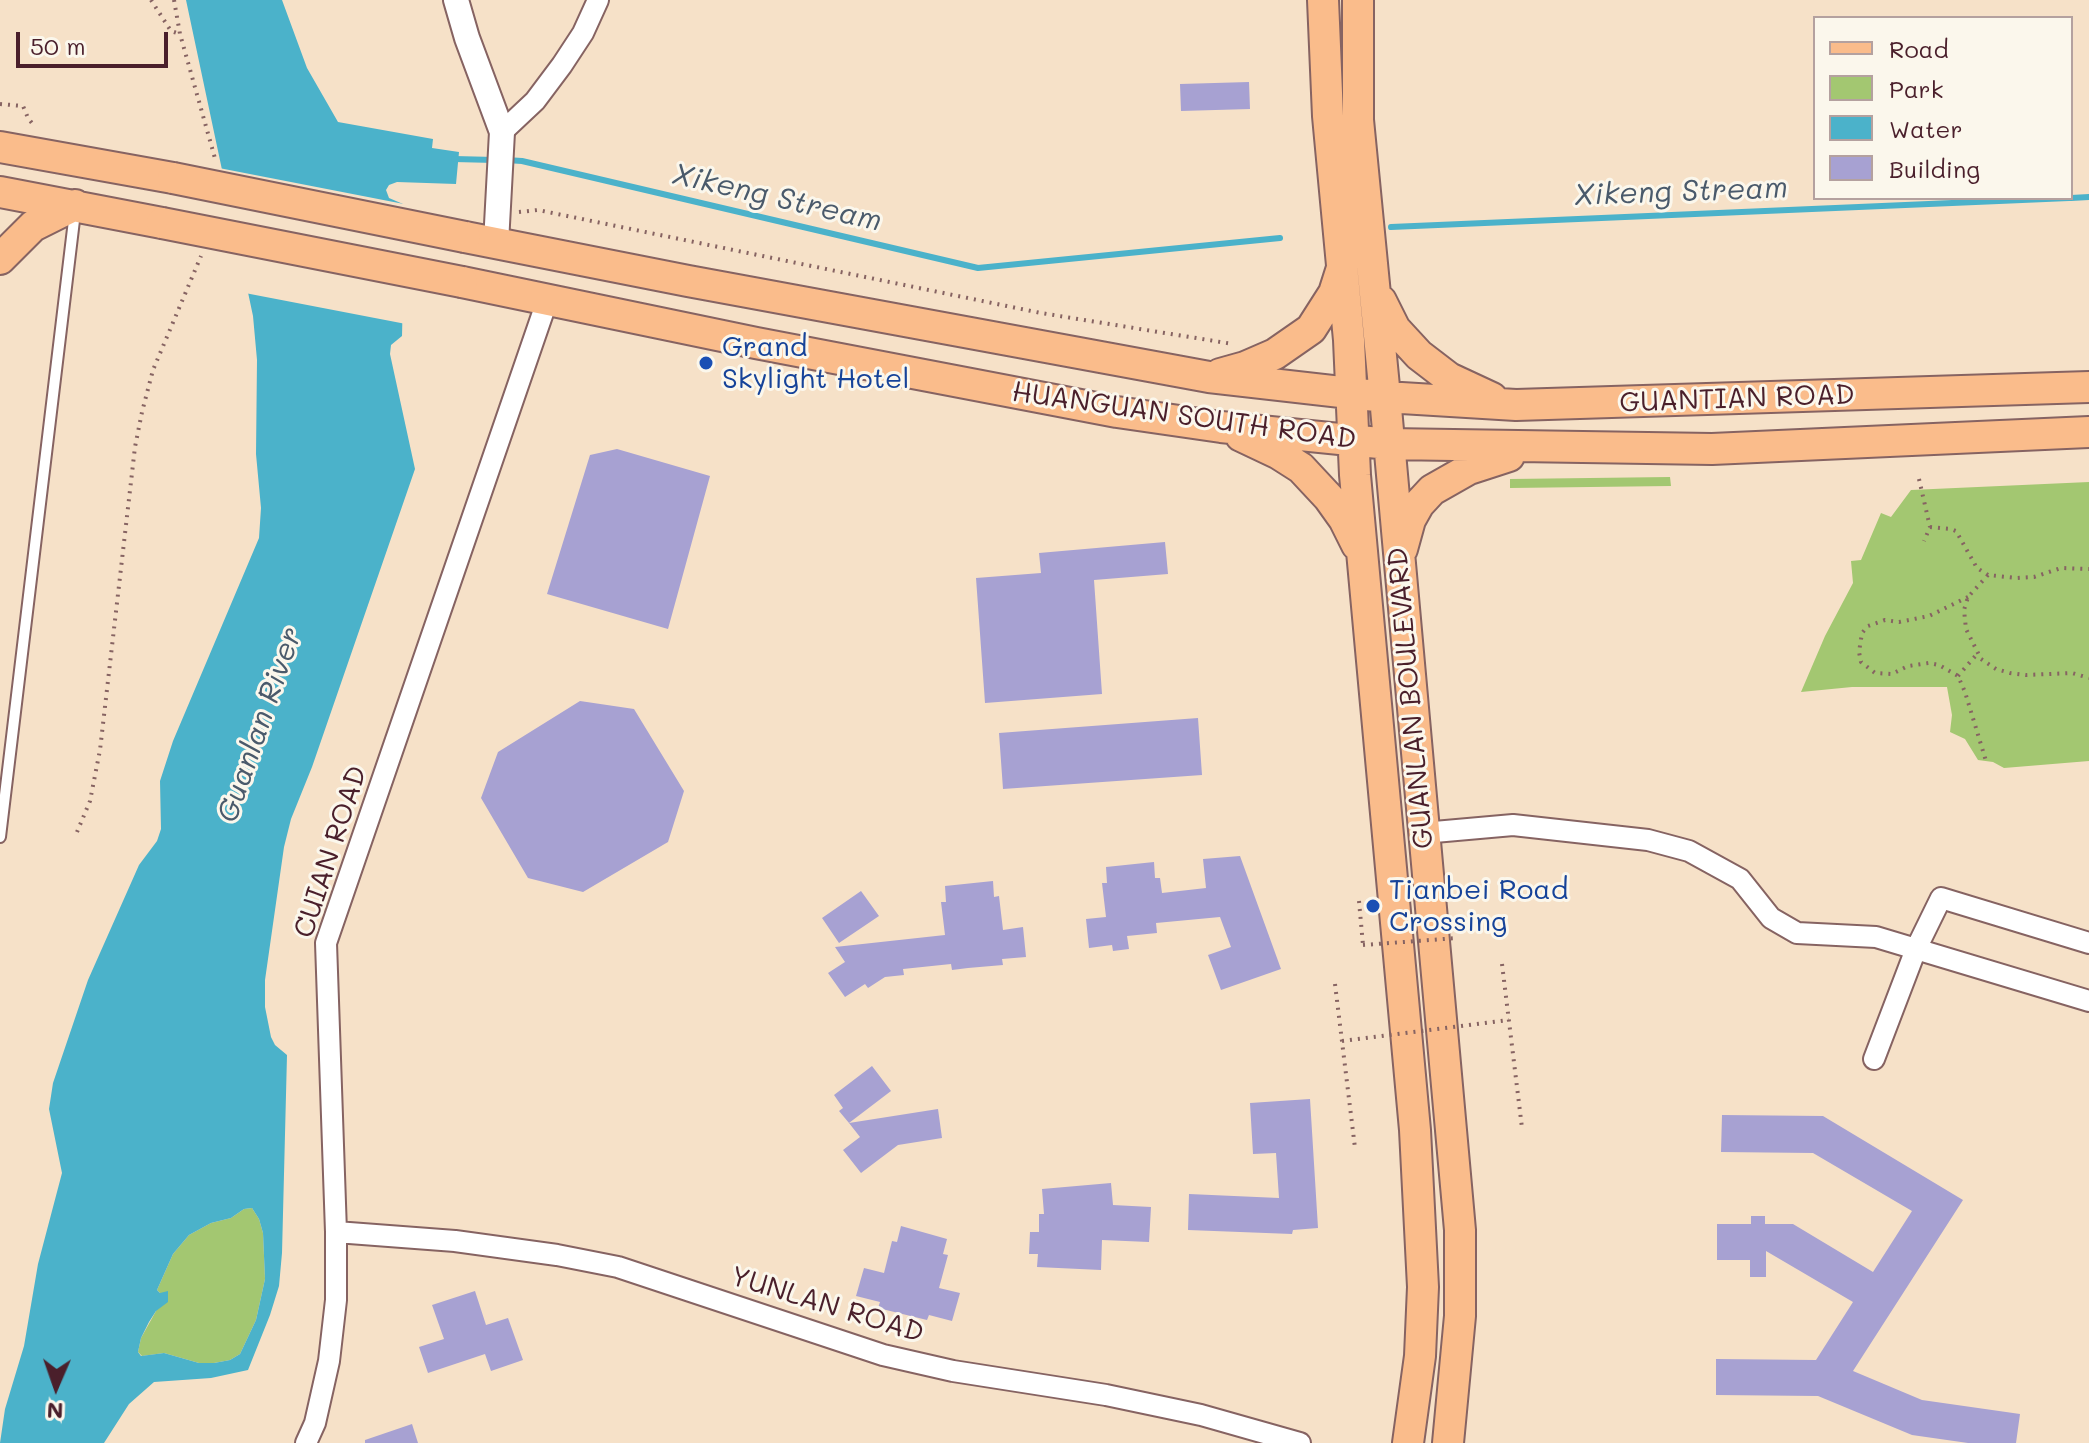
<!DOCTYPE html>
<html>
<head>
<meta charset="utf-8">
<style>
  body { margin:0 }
  #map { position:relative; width:2089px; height:1443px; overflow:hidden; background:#f6e1c8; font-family:Mali,sans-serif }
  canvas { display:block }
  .legend { position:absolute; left:1813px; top:16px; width:260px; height:184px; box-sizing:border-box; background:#fbf7ec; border:2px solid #b4a19f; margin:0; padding:10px 14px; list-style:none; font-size:24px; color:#4a1f2b }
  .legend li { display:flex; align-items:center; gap:16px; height:40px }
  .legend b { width:40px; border:2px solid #b4a19f }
  .north { position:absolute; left:16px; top:1347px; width:80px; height:80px; -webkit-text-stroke:6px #fbf7ec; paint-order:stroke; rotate:182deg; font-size:22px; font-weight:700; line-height:32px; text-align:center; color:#4a1f2b }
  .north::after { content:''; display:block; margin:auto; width:28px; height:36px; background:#4a1f2b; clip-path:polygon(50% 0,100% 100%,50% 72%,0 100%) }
  .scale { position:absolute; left:16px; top:32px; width:152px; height:36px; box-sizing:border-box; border:4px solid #4a1f2b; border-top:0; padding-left:10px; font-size:24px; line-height:28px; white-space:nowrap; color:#4a1f2b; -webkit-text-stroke:6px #fbf7ec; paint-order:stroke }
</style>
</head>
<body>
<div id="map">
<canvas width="2089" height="1443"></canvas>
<ul class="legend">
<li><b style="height:10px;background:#fabc8b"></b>Road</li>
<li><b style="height:22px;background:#a3c771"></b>Park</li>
<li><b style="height:22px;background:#4bb2ca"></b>Water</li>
<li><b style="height:22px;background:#a7a1d2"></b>Building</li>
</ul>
<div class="north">N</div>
<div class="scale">50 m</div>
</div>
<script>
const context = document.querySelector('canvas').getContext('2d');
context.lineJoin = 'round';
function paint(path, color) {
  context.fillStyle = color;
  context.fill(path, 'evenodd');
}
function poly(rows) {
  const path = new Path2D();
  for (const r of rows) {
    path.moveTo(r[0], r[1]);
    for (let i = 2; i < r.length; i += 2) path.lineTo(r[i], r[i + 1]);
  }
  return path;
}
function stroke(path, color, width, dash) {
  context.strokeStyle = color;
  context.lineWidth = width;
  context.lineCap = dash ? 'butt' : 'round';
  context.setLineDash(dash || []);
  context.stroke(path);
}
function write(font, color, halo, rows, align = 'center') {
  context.font = font + ' Mali,sans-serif';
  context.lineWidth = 6;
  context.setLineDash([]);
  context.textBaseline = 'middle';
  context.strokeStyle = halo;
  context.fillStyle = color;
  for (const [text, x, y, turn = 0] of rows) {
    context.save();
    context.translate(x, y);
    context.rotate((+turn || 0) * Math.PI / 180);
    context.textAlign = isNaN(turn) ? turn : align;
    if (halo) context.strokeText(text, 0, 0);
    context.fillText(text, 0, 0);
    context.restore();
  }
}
paint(poly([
  [1670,477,1671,486,1510,488,1510,479],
  [2089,482,2089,761,2004,768,1993,762,1978,760,1965,739,1950,732,1952,715,1947,687,1852,687,1801,692,1825,636,1853,583,1851,561,1861,560,1881,513,1891,517,1911,490],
  [252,1208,259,1219,263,1233,265,1279,256,1320,240,1354,230,1360,214,1363,199,1363,164,1353,142,1356,138,1352,141,1338,156,1311,160,1293,157,1290,173,1254,189,1235,211,1223,231,1218,244,1209]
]), '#a3c771');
paint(poly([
  [186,0,282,0,307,68,338,122,433,139,432,148,459,152,456,184,397,182,389,185,386,190,389,198,403,204,405,208,402,336,391,345,390,354,415,469,312,767,291,819,284,847,265,980,265,1007,271,1037,275,1045,287,1055,282,1253,279,1286,270,1315,248,1370,211,1378,154,1382,129,1404,104,1443,0,1443,5,1409,24,1346,38,1264,62,1173,49,1109,53,1083,88,980,139,865,157,841,161,829,160,781,173,741,259,538,261,508,256,454,257,360,253,316],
  [252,1208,259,1219,263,1233,265,1279,256,1320,240,1354,230,1360,214,1363,199,1363,164,1353,141,1356,138,1352,141,1338,149,1322,156,1311,168,1302,168,1291,160,1293,157,1290,173,1254,189,1235,211,1223,231,1218,244,1209]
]), '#4bb2ca');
paint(poly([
  [219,168,409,205,406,324,245,293]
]), '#f6e1c8');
stroke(poly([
  [454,159,495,160],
  [506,160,522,161,978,268,1280,238],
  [2071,198,2089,197],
  [1391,227,2069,198]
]), '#4bb2ca', 6);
paint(poly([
  [1249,82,1250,109,1181,111,1180,84],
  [617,449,710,476,668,629,547,594,590,455],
  [1165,542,1168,574,1094,580,1102,694,985,703,976,578,1041,573,1039,553],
  [580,701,634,709,684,791,668,842,583,892,528,878,481,798,498,752],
  [1198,718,1202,775,1003,789,999,733],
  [1240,856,1281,969,1221,990,1208,955,1231,947,1220,917,1156,923,1157,933,1127,936,1129,949,1113,951,1112,945,1089,948,1086,919,1106,917,1102,883,1107,883,1106,867,1154,862,1155,878,1160,878,1162,893,1206,888,1203,859],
  [993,881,994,897,999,896,1003,930,1023,927,1026,957,1002,959,1003,965,968,968,952,970,951,964,903,969,904,975,885,977,868,988,865,984,845,997,828,973,845,962,835,947,945,935,941,902,946,902,945,886],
  [861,891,879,916,839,943,822,918],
  [872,1066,891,1091,849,1123,839,1111,843,1108,834,1095],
  [1310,1099,1318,1228,1293,1230,1292,1234,1188,1230,1189,1194,1279,1198,1276,1153,1253,1154,1250,1103],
  [938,1109,942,1138,898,1145,861,1173,843,1150,860,1137,849,1123],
  [1722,1115,1823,1116,1963,1200,1853,1371,1922,1400,2020,1414,2016,1443,1968,1443,1912,1435,1818,1396,1716,1395,1716,1359,1816,1360,1853,1302,1766,1251,1766,1277,1750,1277,1750,1260,1717,1260,1717,1224,1751,1224,1751,1216,1765,1216,1765,1224,1793,1224,1873,1272,1912,1211,1813,1153,1721,1152],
  [1111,1183,1113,1205,1151,1207,1149,1242,1102,1240,1101,1270,1037,1267,1038,1254,1029,1254,1030,1232,1039,1232,1039,1214,1044,1214,1042,1189],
  [901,1226,947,1239,943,1254,948,1255,939,1288,960,1293,952,1321,929,1315,927,1320,878,1308,880,1302,856,1296,864,1268,884,1273,892,1241,897,1242],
  [475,1291,486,1325,508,1318,523,1360,491,1371,485,1354,428,1373,419,1347,444,1339,432,1305],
  [412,1424,418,1443,365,1443,365,1440]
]), '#a7a1d2');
const service = poly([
  [0,837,75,212]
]);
const minor = poly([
  [502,132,535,101,562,65,583,33,598,0],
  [1423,833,1513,825,1648,840,1689,851,1740,879,1771,918,1797,933,1876,937,2089,1001],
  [1874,1059,1916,949,1941,898,2089,943],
  [336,1232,455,1241,557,1255,618,1267,883,1355,953,1371,1106,1395,1201,1415,1300,1443],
  [306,1443,315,1423,329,1361,336,1300,336,1232,326,943,547,301]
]);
const tertiary = poly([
  [456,0,467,38,502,132,496,243]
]);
const primary = poly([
  [1323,0,1328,116,1349,340,1355,475,1415,1130,1423,1287,1420,1356,1408,1443],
  [1358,0,1358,120,1385,397,1460,1230,1460,1316,1448,1443],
  [0,147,173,178],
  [0,192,162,223],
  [465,237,688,281,1209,377,1385,397,1516,405,2089,387],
  [0,259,33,226,75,205],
  [462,282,756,343,1117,412,1221,427,1389,444,1712,449,2089,432],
  [1381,301,1395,329,1419,355,1449,378,1492,398],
  [1220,374,1245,367,1275,354,1311,329,1334,293,1341,271],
  [1241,436,1279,454,1301,468,1329,498,1344,519,1357,545],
  [1402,549,1410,520,1419,504,1432,490,1469,469,1509,456]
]);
stroke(service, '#866362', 14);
stroke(minor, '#866362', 24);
stroke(tertiary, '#866362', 28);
stroke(primary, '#866362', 34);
stroke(poly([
  [151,0,171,31,180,34],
  [174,0,180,34,216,162],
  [0,104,23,106,28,118,35,127],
  [519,212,538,210,1041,313,1233,344],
  [1919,479,1930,527,1924,541],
  [1930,527,1951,529,1956,531,1977,568,1988,575,2016,578,2034,577,2061,568,2089,569],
  [1988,575,1968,597,1964,610,1966,629,1981,659,1996,669,2010,673,2026,675,2072,673,2089,678],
  [1968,597,1929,616,1899,622,1885,620,1868,626,1862,633,1859,652,1861,662,1875,673,1892,674,1908,666,1929,663,1939,665,1958,676,1965,692,1986,761],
  [1958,676,1977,654],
  [77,832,90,801,100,750,135,447,142,412,153,370,201,256],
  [1359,901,1363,945],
  [1502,964,1522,1128],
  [1335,984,1355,1148]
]), '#866362', 4, [2, 6]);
stroke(service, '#fff', 10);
stroke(minor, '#fff', 20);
stroke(tertiary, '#fff', 24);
stroke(primary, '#fabc8b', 30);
const primaryBridge = poly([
  [173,178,465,237],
  [162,223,462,282]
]);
stroke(primaryBridge, '#866362', 34, []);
stroke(poly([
  [1363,945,1457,938],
  [1342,1041,1509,1020]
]), '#866362', 4, [2, 6]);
stroke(primaryBridge, '#fabc8b', 30);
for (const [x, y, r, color] of [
  [706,363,8,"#1a4fb4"],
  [1373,906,8,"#1a4fb4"]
]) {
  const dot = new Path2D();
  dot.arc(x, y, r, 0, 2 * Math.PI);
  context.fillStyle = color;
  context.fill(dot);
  stroke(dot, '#fbf7ec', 3);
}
write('28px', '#164399', '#fbf7ec', [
  ["Grand",722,347],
  ["Skylight Hotel",722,379],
  ["Tianbei Road",1389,890],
  ["Crossing",1389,922]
], 'left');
write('28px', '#4a1f2b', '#fbf7ec', [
  ["GUANTIAN ROAD",1737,399,-2],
  ["HUANGUAN SOUTH ROAD",1184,416,8],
  ["GUANLAN BOULEVARD",1411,698,-95],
  ["CUIAN ROAD",331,852,-72],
  ["YUNLAN ROAD",827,1305,17]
]);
write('italic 30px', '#4a5a6b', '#fbf7ec', [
  ["Xikeng Stream",1681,192,-2],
  ["Xikeng Stream",777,198,13],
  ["Guanlan River",260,725,-71]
]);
</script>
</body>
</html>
